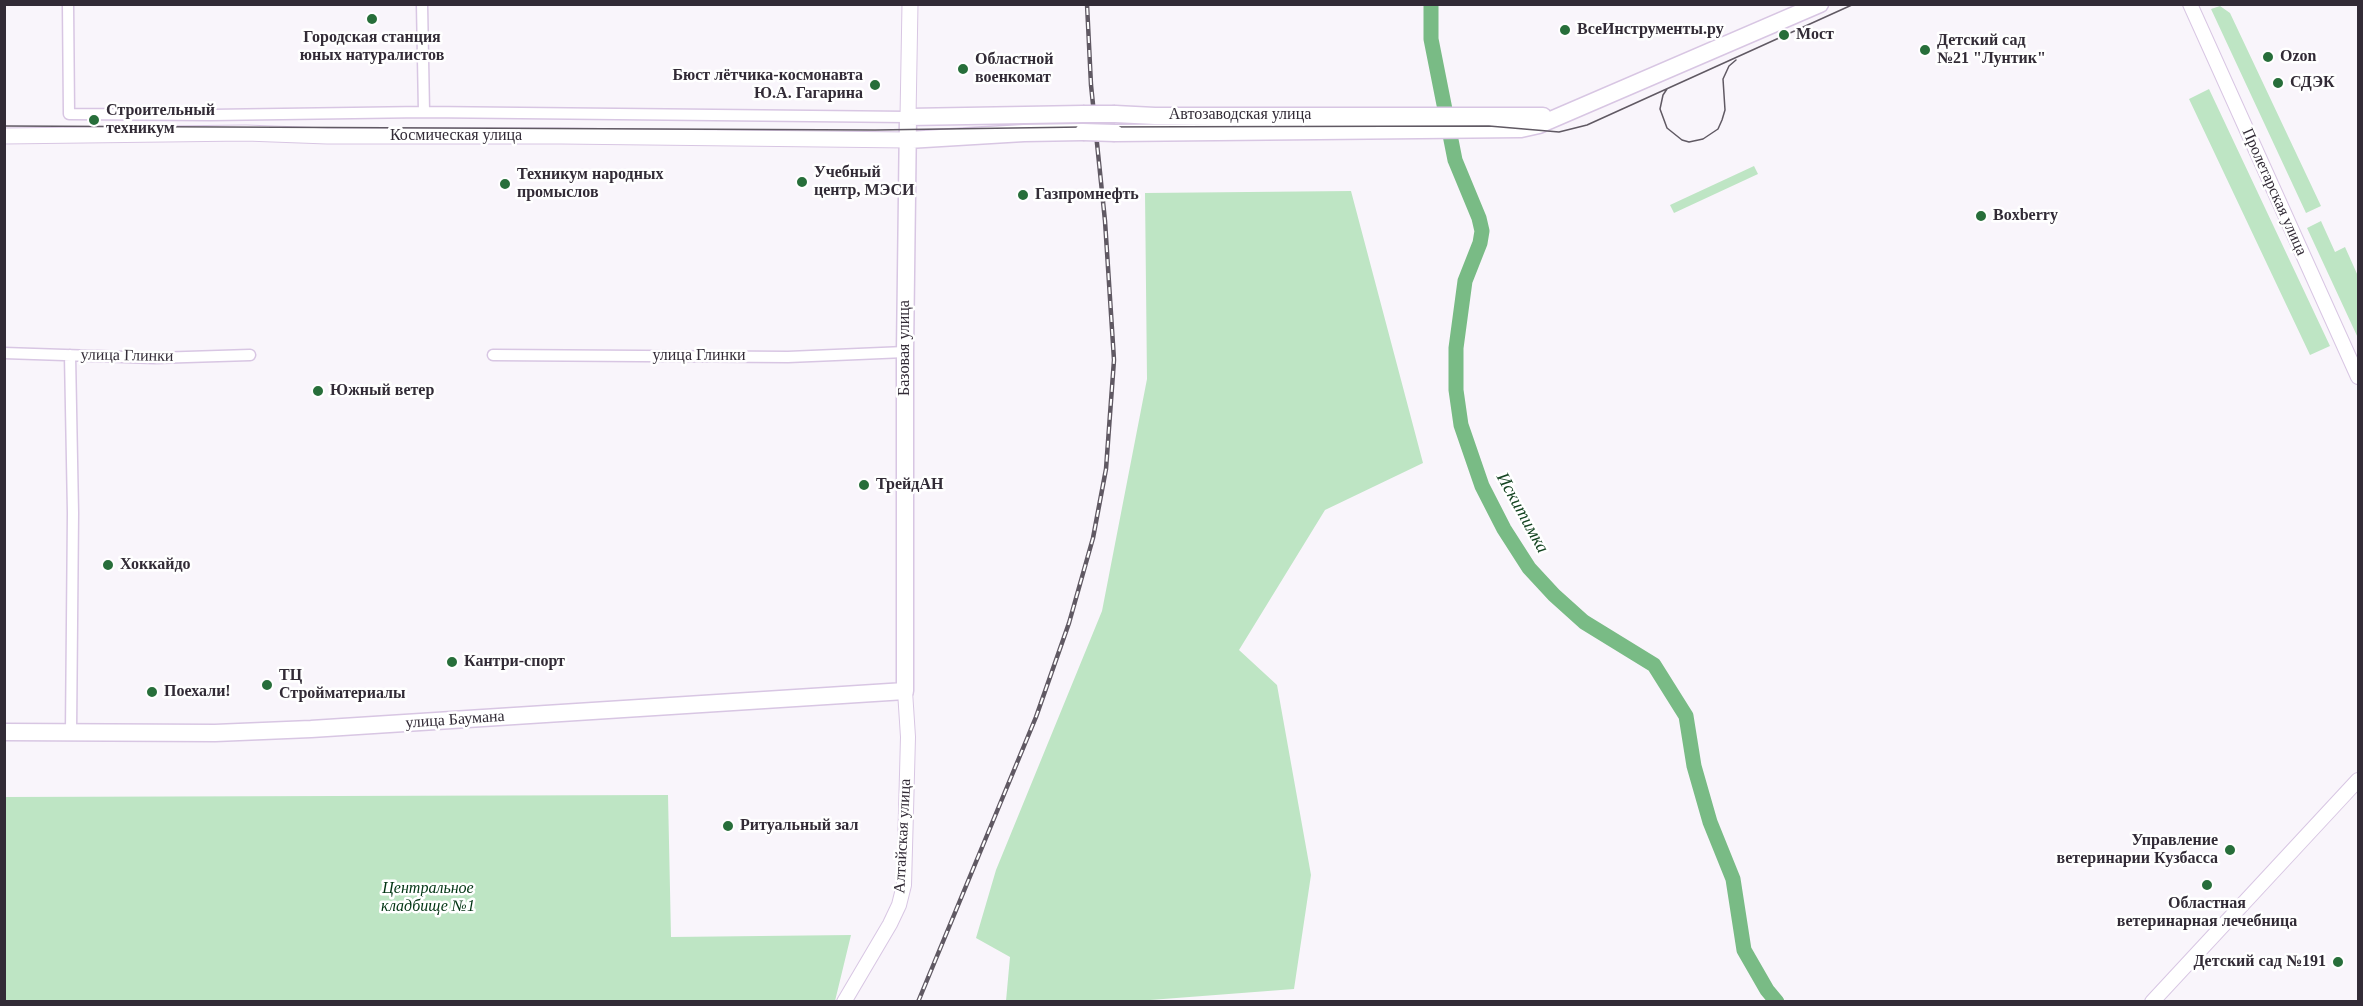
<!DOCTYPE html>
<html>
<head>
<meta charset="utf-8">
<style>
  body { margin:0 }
  #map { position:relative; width:2363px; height:1006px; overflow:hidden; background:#f9f5fb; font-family:"Times New Roman",serif }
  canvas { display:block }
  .frame { position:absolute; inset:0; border:6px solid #322b36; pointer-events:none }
</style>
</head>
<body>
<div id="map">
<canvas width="2363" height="1006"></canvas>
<div class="frame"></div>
</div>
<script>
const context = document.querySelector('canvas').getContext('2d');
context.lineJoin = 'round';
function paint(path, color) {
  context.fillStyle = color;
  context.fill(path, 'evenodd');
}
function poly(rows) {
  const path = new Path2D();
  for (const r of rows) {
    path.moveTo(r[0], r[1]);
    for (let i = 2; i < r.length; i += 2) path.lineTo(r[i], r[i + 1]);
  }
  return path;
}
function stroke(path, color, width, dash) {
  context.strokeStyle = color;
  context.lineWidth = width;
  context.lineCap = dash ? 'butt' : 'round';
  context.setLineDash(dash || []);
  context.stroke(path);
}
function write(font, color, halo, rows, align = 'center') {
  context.font = font + ' "Times New Roman",serif';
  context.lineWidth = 5;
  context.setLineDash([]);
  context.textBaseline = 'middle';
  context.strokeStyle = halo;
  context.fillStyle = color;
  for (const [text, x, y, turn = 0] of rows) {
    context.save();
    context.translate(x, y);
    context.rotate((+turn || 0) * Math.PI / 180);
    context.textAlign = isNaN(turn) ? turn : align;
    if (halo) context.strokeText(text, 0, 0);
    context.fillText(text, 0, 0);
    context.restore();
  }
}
paint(poly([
  [2220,6,2230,13,2321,206,2306,213,2211,9],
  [2209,89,2330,346,2310,355,2189,99],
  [1754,166,1758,174,1674,213,1670,205],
  [1351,191,1423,463,1325,510,1239,650,1277,685,1311,875,1294,989,1124,1002,1006,1001,1010,957,976,938,996,870,1102,611,1147,379,1145,193],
  [2321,221,2335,252,2345,247,2358,276,2358,338,2307,228],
  [668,795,671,937,851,935,835,1001,5,1001,5,797]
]), '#bee5c4');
stroke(poly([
  [1431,4,1431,39,1455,160,1479,218,1482,231,1480,243,1465,281,1456,348,1456,390,1461,425,1482,486,1504,529,1529,568,1554,595,1584,622,1654,665,1686,716,1694,766,1710,822,1733,879,1744,950,1767,990,1777,1002]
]), '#79bb85', 15);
const minor = poly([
  [68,4,69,114,211,115,424,112,908,117],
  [422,4,424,112],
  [4,353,155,358,250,355],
  [70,355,73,513,71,732],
  [493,355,788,357,905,352]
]);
const tertiary = poly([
  [2190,4,2358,377],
  [844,1002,890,924,899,905,904,885,908,737,905,691],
  [2152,1002,2358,780]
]);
const secondary = poly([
  [908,117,910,4],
  [4,136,246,133,327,136,561,136,908,140]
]);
const primary = poly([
  [1115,114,1155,116,1543,116],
  [1115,133,1521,129,1539,125,1820,4],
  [908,140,1024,133,1083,132],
  [4,732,215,733,311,729,905,691,905,352,908,117,1083,114]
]);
stroke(minor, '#d8c6e3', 13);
stroke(tertiary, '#d8c6e3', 16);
stroke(secondary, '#d8c6e3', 17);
stroke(primary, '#d8c6e3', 19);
stroke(minor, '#fff', 10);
stroke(tertiary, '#fff', 14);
stroke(secondary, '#fff', 15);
stroke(primary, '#fff', 16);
stroke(poly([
  [1667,89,1663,95,1660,109,1667,128,1682,140,1689,142,1703,139,1718,129,1722,120,1725,110,1723,79,1729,66,1736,60],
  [4,126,875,130,1082,127,1489,126,1559,132,1587,125,1854,4]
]), '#605963', 1.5);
const rail = poly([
  [918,1002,1036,717,1069,623,1093,538,1106,469,1114,360,1105,221,1091,85,1087,4]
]);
stroke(rail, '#605963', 4.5);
stroke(rail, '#fff', 2, [7]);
const primaryBridge = poly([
  [1083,114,1115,114],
  [1083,132,1115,133]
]);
stroke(primaryBridge, '#d8c6e3', 19, []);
stroke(primaryBridge, '#fff', 16);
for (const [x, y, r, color] of [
  [372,19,6,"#276e3a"],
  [1565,30,6,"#276e3a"],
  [1784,35,6,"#276e3a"],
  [1925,50,6,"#276e3a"],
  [2268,57,6,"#276e3a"],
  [963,69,6,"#276e3a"],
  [2278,83,6,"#276e3a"],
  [875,85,6,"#276e3a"],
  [94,120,6,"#276e3a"],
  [802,182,6,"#276e3a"],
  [505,184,6,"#276e3a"],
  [1023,195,6,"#276e3a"],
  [1981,216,6,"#276e3a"],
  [318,391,6,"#276e3a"],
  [864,485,6,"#276e3a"],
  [108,565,6,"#276e3a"],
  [452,662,6,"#276e3a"],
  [267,685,6,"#276e3a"],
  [152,692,6,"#276e3a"],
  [728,826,6,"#276e3a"],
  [2230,850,6,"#276e3a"],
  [2207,885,6,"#276e3a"],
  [2338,962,6,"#276e3a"]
]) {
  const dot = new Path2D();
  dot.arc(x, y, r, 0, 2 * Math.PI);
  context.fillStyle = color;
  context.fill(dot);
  stroke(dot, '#fff', 2);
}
write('bold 16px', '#322b36', '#fff', [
  ["ВсеИнструменты.ру",1577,30],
  ["Мост",1796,35],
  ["Городская станция",372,38,"center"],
  ["юных натуралистов",372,56,"center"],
  ["Детский сад",1937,41],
  ["№21 \"Лунтик\"",1937,59],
  ["Ozon",2280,57],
  ["Областной",975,60],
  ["военкомат",975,78],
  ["Бюст лётчика-космонавта",863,76,"right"],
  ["Ю.А. Гагарина",863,94,"right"],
  ["СДЭК",2290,83],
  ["Строительный",106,111],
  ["техникум",106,129],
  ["Учебный",814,173],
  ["центр, МЭСИ",814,191],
  ["Техникум народных",517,175],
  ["промыслов",517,193],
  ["Газпромнефть",1035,195],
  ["Boxberry",1993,216],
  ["Южный ветер",330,391],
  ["ТрейдАН",876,485],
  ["Хоккайдо",120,565],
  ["Кантри-спорт",464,662],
  ["ТЦ",279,676],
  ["Стройматериалы",279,694],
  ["Поехали!",164,692],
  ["Ритуальный зал",740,826],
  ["Управление",2218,841,"right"],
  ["ветеринарии Кузбасса",2218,859,"right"],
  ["Областная",2207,904,"center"],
  ["ветеринарная лечебница",2207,922,"center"],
  ["Детский сад №191",2326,962,"right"]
], 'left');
write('16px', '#322b36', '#fff', [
  ["Автозаводская улица",1240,115],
  ["Космическая улица",456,136],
  ["Пролетарская улица",2274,192,66],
  ["Базовая улица",905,348,-90],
  ["улица Глинки",127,356,1],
  ["улица Глинки",699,356],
  ["улица Баумана",455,720,-4],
  ["Алтайская улица",903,836,-87]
]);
write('italic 16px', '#003412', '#fff', [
  ["Центральное",428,889],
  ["кладбище №1",428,907]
]);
write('italic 18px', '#144421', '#fff', [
  ["Искитимка",1522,513,61]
]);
</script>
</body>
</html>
